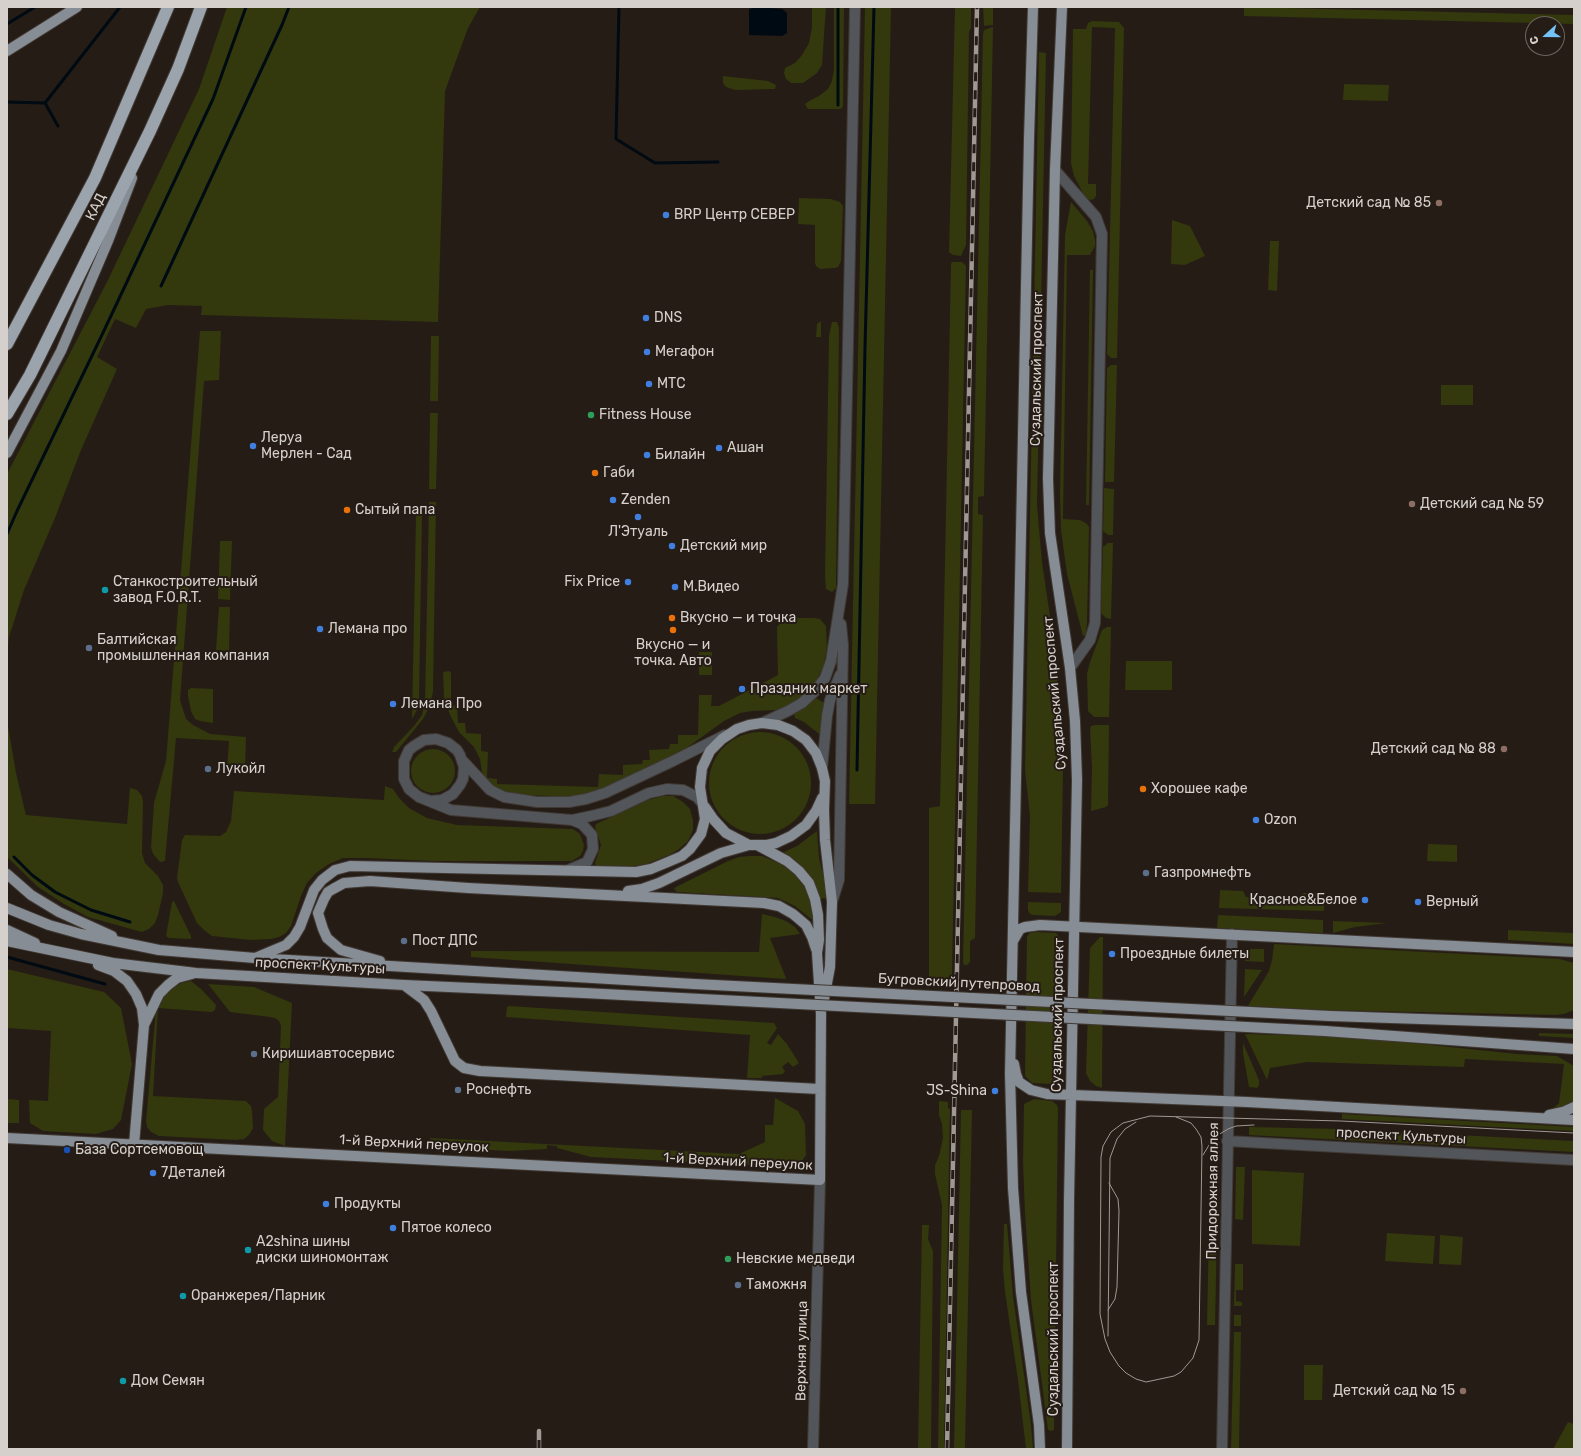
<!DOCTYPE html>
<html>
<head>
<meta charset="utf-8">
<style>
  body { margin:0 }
  #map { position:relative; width:1581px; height:1456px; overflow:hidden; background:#251c16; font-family:Rubik,sans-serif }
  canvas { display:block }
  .frame { position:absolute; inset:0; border:8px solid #d6d0cc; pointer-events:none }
  .north { position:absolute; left:1525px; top:16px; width:40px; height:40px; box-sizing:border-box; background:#251c16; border:1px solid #6c645f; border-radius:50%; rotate:249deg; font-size:11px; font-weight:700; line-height:16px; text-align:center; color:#d6d0cc }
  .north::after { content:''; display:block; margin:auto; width:14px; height:18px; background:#73c1f5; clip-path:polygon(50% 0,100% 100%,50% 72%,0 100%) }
</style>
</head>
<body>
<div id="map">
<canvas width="1581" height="1456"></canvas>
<div class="frame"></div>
<div class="north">С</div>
</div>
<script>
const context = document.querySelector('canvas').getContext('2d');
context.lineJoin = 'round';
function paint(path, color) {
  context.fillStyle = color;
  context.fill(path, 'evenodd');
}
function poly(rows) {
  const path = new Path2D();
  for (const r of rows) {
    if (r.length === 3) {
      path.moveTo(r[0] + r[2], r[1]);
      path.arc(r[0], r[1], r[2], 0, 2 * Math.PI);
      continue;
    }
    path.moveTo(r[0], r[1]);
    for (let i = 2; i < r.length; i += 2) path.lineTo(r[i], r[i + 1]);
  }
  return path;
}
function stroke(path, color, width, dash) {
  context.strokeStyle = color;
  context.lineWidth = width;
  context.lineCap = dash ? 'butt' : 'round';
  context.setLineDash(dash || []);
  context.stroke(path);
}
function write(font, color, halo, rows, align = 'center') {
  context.font = font + ' Rubik,sans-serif';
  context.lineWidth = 4;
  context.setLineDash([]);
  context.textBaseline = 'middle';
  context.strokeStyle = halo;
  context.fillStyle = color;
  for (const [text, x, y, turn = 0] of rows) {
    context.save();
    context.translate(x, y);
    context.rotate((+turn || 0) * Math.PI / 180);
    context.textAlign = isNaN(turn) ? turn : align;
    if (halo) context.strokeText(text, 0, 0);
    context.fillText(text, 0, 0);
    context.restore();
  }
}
paint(poly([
  [227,7,480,7,468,28,445,91,438,322,201,315,202,306,168,305,146,309,136,328,115,319,97,357,117,369,81,450,55,518,24,590,9,637,7,657,7,474,107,282,199,89],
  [812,7,826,7,822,65,817,73,803,83,791,83,786,79,784,73,785,68,795,63,802,55,809,43,812,27],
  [834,7,844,7,843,106,841,109,808,109,805,104,809,101,819,96,828,89,832,81,834,69],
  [865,7,891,7,875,804,849,804],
  [955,7,971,7,971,28,969,32,966,245,961,256,953,255,949,252],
  [983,7,993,7,993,25,984,26],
  [1244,7,1574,15,1574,24,1244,16],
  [1092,21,1119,22,1124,28,1117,358,1111,358,1107,354,1115,28,1092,27,1088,184,1096,184,1096,196,1094,199,1091,200,1087,199,1085,197,1074,176,1071,163,1073,29,1086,29,1088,23],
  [993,27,984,496,978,497,978,514,983,515,975,938,970,941,970,962,967,965,964,965,963,962,983,34,984,30],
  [1039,52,1046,53,1037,506,1042,562,1052,630,1061,719,1063,771,1061,893,1028,892,1030,816,1025,770],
  [723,76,768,81,776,85,775,89,735,90,726,87,723,83],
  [1344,84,1389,85,1388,101,1343,100],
  [799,198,831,199,840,202,843,206,841,261,838,267,835,268,820,269,816,266,815,263,815,225,798,224],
  [1071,202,1087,221,1093,231,1095,240,1095,246,1090,255,1067,255,1063,519,1080,520,1087,524,1089,527,1087,623,1086,635,1083,636,1067,574,1061,530,1060,494,1065,235],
  [1172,220,1190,226,1205,256,1185,265,1171,264],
  [1270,241,1279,241,1277,291,1268,290],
  [952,262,962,262,966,266,952,975,951,979,948,981,929,979,929,808,940,806,951,264],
  [1090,270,1093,270,1089,505,1086,505],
  [821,321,821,337,816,337,817,324],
  [832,322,837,322,839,328,836,588,832,592,826,589,825,576,829,336],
  [200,331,221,331,219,380,204,381,180,700,186,719,193,725,210,734,246,737,245,770,227,769,229,741,176,738,165,861,160,862,153,854,151,847,154,803,166,761],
  [431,336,439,336,438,401,430,401],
  [1111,365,1117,365,1114,482,1105,482,1107,368],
  [1441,385,1473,385,1473,405,1441,405],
  [430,413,438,413,436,489,429,489],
  [1104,488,1114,489,1113,535,1108,535,1103,531],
  [429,502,436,502,433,691,430,706,423,719,396,752,392,752,394,747,414,726,422,715,425,703],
  [416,515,422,515,419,699,417,710,412,719],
  [220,541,232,541,230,600,218,599],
  [1108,543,1113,543,1111,619,1106,618,1101,613,1103,547],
  [219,607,230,607,229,651,216,650],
  [789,618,814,618,820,619,826,626,827,646,824,666,816,681,803,697,787,707,778,710,752,711,740,713,724,721,681,752,643,772,601,790,575,797,503,794,489,786,483,778,480,759,474,747,459,732,450,715,444,697,443,672,449,671,451,673,451,705,457,706,458,723,465,723,466,733,481,734,481,751,488,752,487,778,497,779,497,784,598,787,599,774,623,775,623,765,642,764,643,760,650,760,649,750,669,749,670,744,678,744,678,735,698,735,699,695,712,695,711,706,719,706,778,675,777,627,783,620],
  [1107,627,1111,627,1109,717,1094,717,1088,711,1087,674,1090,662,1102,630],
  [699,652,712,652,712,675,699,675],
  [1126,661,1172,661,1172,690,1125,690],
  [191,688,213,689,213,723,200,721,195,719,191,711,188,696,188,690],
  [815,697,824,703,820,733,819,734,804,722,795,718,794,714],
  [7,720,16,773,26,815,127,824,130,788,137,790,142,796,143,802,142,853,145,863,158,876,163,885,163,893,158,915,155,923,149,929,142,932,88,917,64,904,38,887,7,857],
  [1095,725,1109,725,1108,805,1106,807,1091,811,1092,768,1090,729,1091,726],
  [760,783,51],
  [433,771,22],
  [385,786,393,789,399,798,409,808,427,818,457,825,573,829,580,834,584,845,583,851,580,856,572,861,433,861,366,858,343,858,329,864,316,873,307,883,301,896,291,926,286,933,279,937,271,939,251,940,212,936,204,930,197,923,178,882,177,878,182,840,185,835,220,836,226,832,231,821,234,791,384,800],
  [662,796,673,796,683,802,690,809,693,820,693,830,688,841,679,849,669,855,646,864,628,867,596,866,595,863,601,845,595,827,596,824,648,800],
  [817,831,819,858,824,878,826,898,820,899,813,880,801,866,782,853,797,846],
  [1428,844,1457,845,1457,862,1427,861],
  [750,856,762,856,772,860,784,865,794,873,805,885,813,908,813,919,811,919,795,906,778,898,677,892,674,889,676,887,728,861,739,857],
  [1220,890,1243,891,1246,897,1300,899,1303,893,1325,893,1324,911,1219,908],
  [174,901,191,936,191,939,169,938,166,936,172,902],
  [1028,902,1061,903,1061,912,1055,916,1033,915,1030,914,1028,910],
  [762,914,775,917,786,921,795,927,800,934,770,938,786,978,785,979,471,957,471,951,759,952],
  [1218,915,1323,920,1323,933,1217,928],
  [1333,921,1387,923,1355,927,1333,933],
  [1508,930,1574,933,1574,944,1508,940],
  [1035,932,1056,933,1061,939,1058,1079,1050,1084,1032,1083,1025,1076,1027,936,1030,933],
  [1100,937,1103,937,1102,1088,1096,1086,1090,1081,1086,1073,1090,948],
  [1274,944,1560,959,1574,963,1574,1010,1564,1014,1556,1015,1325,1010,1248,1006,1269,971,1272,960],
  [1250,949,1264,949,1264,962,1245,961,1245,955],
  [7,969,104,992,121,1008,132,1064,121,1120,113,1129,96,1134,43,1131,30,1123,29,1100,48,1101,51,1031,7,1028],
  [1245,969,1262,970,1244,997],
  [191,981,201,989,216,1005,215,1010,212,1012,158,1008,153,1096,246,1101,251,1106,252,1111,253,1128,249,1135,244,1139,236,1140,159,1136,151,1132,147,1127,146,1121,156,1009,163,997,175,986,182,983],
  [208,984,254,987,292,1003,285,1146,272,1141,263,1130,264,1109,278,1097,281,1026,279,1021,275,1018,270,1017,230,1012],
  [509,1006,774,1023,777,1028,767,1043,771,1045,778,1034,787,1044,799,1063,793,1067,788,1062,782,1067,785,1071,783,1074,762,1076,762,1078,747,1078,750,1035,506,1017,507,1007],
  [1539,1033,1574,1034,1574,1038,1539,1036],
  [1245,1034,1354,1037,1517,1054,1557,1056,1574,1066,1574,1101,1572,1104,1561,1109,1546,1110,1555,1107,1559,1103,1564,1064,1465,1059,1464,1067,1307,1062,1270,1068,1267,1080],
  [1243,1043,1259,1080,1259,1085,1257,1088,1249,1087,1243,1053],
  [775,1098,798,1111,805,1124,806,1155,799,1165,792,1167,591,1157,557,1148,557,1146,547,1145,547,1149,509,1151,435,1147,430,1142,430,1138,739,1154,765,1142,765,1125,773,1125],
  [7,1099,19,1100,19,1123,7,1123],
  [1034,1099,1052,1101,1057,1105,1058,1108,1054,1430,1051,1431,1048,1430,1031,1300,1025,1214,1023,1162,1024,1104],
  [939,1101,948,1102,948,1108,950,1109,944,1449,938,1449,942,1205,935,1174,935,1165,939,1156,943,1138,942,1124,939,1115],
  [961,1110,972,1110,965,1449,954,1449],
  [1342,1114,1574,1127,1574,1131,1342,1119],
  [1249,1127,1341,1129,1574,1141,1574,1152,1249,1135],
  [1236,1167,1245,1167,1243,1220,1235,1219],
  [1252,1170,1304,1173,1300,1246,1252,1244],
  [1004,1224,1007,1224,1013,1296,1031,1425,1033,1449,1026,1449,1018,1380,1005,1292,1003,1268],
  [922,1225,929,1225,928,1239,933,1251,931,1449,918,1449],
  [1209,1230,1217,1231,1215,1325,1207,1325],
  [1387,1233,1435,1236,1433,1264,1385,1261],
  [1440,1235,1463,1237,1461,1265,1439,1264],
  [1235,1264,1243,1264,1243,1290,1236,1290,1236,1301,1242,1302,1242,1306,1234,1306],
  [1234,1315,1241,1315,1241,1326,1234,1326],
  [1234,1332,1241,1332,1239,1449,1231,1449],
  [1304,1365,1323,1365,1322,1400,1304,1400],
  [1568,1422,1574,1424,1574,1449,1553,1449]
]), '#33380d');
paint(poly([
  [757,7,782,9,787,13,787,33,782,36,749,35,749,9]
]), '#000a12');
stroke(poly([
  [619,7,616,139,655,163,718,162],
  [7,24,35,7],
  [7,102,45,103,58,126],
  [45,103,120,7],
  [838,105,838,7],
  [161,286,282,25,289,7],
  [7,534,17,511,101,337,213,99,246,7],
  [857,770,865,347,874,7],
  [14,857,32,875,55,892,91,910,130,922],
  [7,957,105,984]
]), '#000a12', 3);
const minor = poly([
  [1055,170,1096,217,1102,234,1095,623,1090,640,1070,668],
  [762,723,788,711,802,703,815,691,825,678,831,661,843,584,855,7],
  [463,761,490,790,504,797,537,802,569,802,586,799,605,793,673,761,725,735],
  [822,768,827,716,830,700,840,675],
  [419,797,430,801,442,800,453,794,460,785,463,779,464,767,460,755,457,750,448,743,436,739,424,740,414,746,409,750,404,761,404,779,409,789,419,797,451,810,572,820,591,816,611,811,649,793,667,789,683,790,697,797,703,804],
  [568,870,587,862,593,849,592,835,582,824,572,820],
  [832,902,839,880,843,645,841,624],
  [1227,1141,1574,1160],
  [813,1449,820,1180],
  [1222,1449,1232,934]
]);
const major = poly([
  [1033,7,1029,139,1010,1074,1013,1188,1021,1292,1039,1425,1040,1449],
  [1062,7,1055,170,1048,479,1050,533,1070,668,1075,721,1077,780,1069,1201,1067,1449],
  [7,51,77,7],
  [7,453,61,351,108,241,132,178],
  [705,807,714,820,726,833,749,845,767,845,776,843,791,836,806,825,816,811,822,798],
  [7,874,31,895,59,912,112,936],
  [628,891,642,889,659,883,721,853,749,845],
  [7,908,49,925,81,934,159,950,255,958,694,984],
  [7,930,35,943],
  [7,941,113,963,196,973,404,985,584,993],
  [1013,941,1020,929,1025,927,1040,925,1574,952],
  [255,958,286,945,294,937,300,927,314,890,322,880,335,870,350,866,636,872,651,869,668,862,682,856,690,849,701,834,705,819,700,787,702,768,710,751,722,739,737,729,749,725,762,723,778,725,793,731,806,740,816,753,822,768,825,781,824,810,825,840,832,902,830,967,824,999],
  [380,961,341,950,327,938,323,929,318,913,324,899,328,892,333,889,344,883,370,881,468,888,764,903,779,906,793,914,806,925,812,937,816,949],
  [98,965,114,971,127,981,136,994,142,1008,144,1025,134,1145],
  [404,985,424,1000,431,1011,455,1061,464,1068,480,1071,819,1089],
  [1330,1016,1574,1024],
  [144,1025,159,994,168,985,177,978,192,974],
  [1325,1031,1574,1049],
  [1014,1064,1016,1074,1019,1082,1031,1090,1047,1094,1247,1102,1574,1120],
  [1549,1115,1563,1112,1574,1107],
  [7,1138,820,1180,821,1014,817,953,819,940,818,915,815,899,809,883,799,871,787,861,759,846]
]);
const highway = poly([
  [7,344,95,178,168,7],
  [7,414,30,375,150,131,178,69,201,7]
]);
stroke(minor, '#413933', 12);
stroke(major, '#413933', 12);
stroke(highway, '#413933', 14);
stroke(minor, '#525559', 10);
stroke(major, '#868d95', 10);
stroke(highway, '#9ba3ad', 12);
stroke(poly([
  [1176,1117,1191,1123,1196,1129,1201,1137,1202,1146,1199,1340,1193,1358,1181,1372,1174,1376,1146,1382,1136,1379,1126,1373,1119,1366,1110,1352,1105,1339,1100,1314,1101,1157,1103,1146,1111,1132,1123,1123,1150,1116,1341,1121,1574,1133],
  [1203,1155,1211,1142,1218,1135,1228,1129,1236,1126,1254,1125],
  [1108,1310,1115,1299,1117,1287,1119,1211,1118,1199,1109,1183],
  [1108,1336,1110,1158,1117,1139,1125,1129,1136,1122]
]), '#9f9893', 1);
const rail = poly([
  [539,1449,539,1431],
  [947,1449,977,7]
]);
stroke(rail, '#9f9893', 4.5);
stroke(rail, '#251c16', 3, [9]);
const majorBridge = poly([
  [694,984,1330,1016],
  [584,993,1325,1031]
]);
stroke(majorBridge, '#413933', 12, []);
stroke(majorBridge, '#868d95', 10);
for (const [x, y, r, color] of [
  [1439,203,4,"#8d6e63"],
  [666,215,4,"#3f7fe0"],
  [646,318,4,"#3f7fe0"],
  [647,352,4,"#3f7fe0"],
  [649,384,4,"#3f7fe0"],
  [591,415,4,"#2e9e5b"],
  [253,446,4,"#3f7fe0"],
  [719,448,4,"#3f7fe0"],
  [647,455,4,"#3f7fe0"],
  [595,473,4,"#e8710a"],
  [613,500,4,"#3f7fe0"],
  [1412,504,4,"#8d6e63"],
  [347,510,4,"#e8710a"],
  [638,517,4,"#3f7fe0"],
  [672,546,4,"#3f7fe0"],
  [628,582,4,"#3f7fe0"],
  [675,587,4,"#3f7fe0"],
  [105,590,4,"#0f9aa8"],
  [672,618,4,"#e8710a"],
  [320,629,4,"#3f7fe0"],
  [673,630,4,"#e8710a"],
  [89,648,4,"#5c6f8a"],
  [742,689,4,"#3f7fe0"],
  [393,704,4,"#3f7fe0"],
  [1504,749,4,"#8d6e63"],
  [208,769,4,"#5c6f8a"],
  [1143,789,4,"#e8710a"],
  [1256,820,4,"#3f7fe0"],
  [1146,873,4,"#5c6f8a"],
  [1365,900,4,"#3f7fe0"],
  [1418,902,4,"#3f7fe0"],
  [404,941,4,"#5c6f8a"],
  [1112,954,4,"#3f7fe0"],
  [254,1054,4,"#5c6f8a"],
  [458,1090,4,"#5c6f8a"],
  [995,1091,4,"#3f7fe0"],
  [67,1150,4,"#1a4fb4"],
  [153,1173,4,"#3f7fe0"],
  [326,1204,4,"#3f7fe0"],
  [393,1228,4,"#3f7fe0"],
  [248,1250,4,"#0f9aa8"],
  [728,1259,4,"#2e9e5b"],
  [738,1285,4,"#5c6f8a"],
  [183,1296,4,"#0f9aa8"],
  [123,1381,4,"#0f9aa8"],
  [1463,1391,4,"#8d6e63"]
]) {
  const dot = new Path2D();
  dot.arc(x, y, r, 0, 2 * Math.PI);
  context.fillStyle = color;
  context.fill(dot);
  stroke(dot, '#251c16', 1.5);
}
write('14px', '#d6d0cc', '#251c16', [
  ["Детский сад № 85",1431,203,"right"],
  ["BRP Центр СЕВЕР",674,215],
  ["DNS",654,318],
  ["Мегафон",655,352],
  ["МТС",657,384],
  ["Fitness House",599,415],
  ["Леруа",261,438],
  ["Мерлен - Сад",261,454],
  ["Ашан",727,448],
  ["Билайн",655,455],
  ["Габи",603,473],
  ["Zenden",621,500],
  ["Детский сад № 59",1420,504],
  ["Сытый папа",355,510],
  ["Л'Этуаль",638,532,"center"],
  ["Детский мир",680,546],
  ["Станкостроительный",113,582],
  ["завод F.O.R.T.",113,598],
  ["Fix Price",620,582,"right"],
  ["М.Видео",683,587],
  ["Вкусно — и точка",680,618],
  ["Лемана про",328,629],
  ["Балтийская",97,640],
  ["промышленная компания",97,656],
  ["Вкусно — и",673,645,"center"],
  ["точка. Авто",673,661,"center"],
  ["Праздник маркет",750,689],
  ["Лемана Про",401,704],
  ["Детский сад № 88",1496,749,"right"],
  ["Лукойл",216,769],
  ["Хорошее кафе",1151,789],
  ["Ozon",1264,820],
  ["Газпромнефть",1154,873],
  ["Красное&Белое",1357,900,"right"],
  ["Верный",1426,902],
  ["Пост ДПС",412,941],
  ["Проездные билеты",1120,954],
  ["Киришиавтосервис",262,1054],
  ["Роснефть",466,1090],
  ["JS-Shina",987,1091,"right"],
  ["База Сортсемовощ",75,1150],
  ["7Деталей",161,1173],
  ["Продукты",334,1204],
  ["Пятое колесо",401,1228],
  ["A2shina шины",256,1242],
  ["диски шиномонтаж",256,1258],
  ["Невские медведи",736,1259],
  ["Таможня",746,1285],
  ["Оранжерея/Парник",191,1296],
  ["Дом Семян",131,1381],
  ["Детский сад № 15",1455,1391,"right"]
], 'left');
write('14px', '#d6d0cc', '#251c16', [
  ["КАД",96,207,-64],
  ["Суздальский проспект",1037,369,-89],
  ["Суздальский проспект",1055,693,-95],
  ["проспект Культуры",320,966,3],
  ["Бугровский путепровод",959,983,3],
  ["Суздальский проспект",1058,1015,-89],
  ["проспект Культуры",1401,1136,3],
  ["1-й Верхний переулок",414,1144,3],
  ["1-й Верхний переулок",738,1162,3],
  ["Придорожная аллея",1213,1191,-89],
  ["Суздальский проспект",1054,1339,-90],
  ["Верхняя улица",802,1351,-89]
]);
</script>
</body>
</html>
